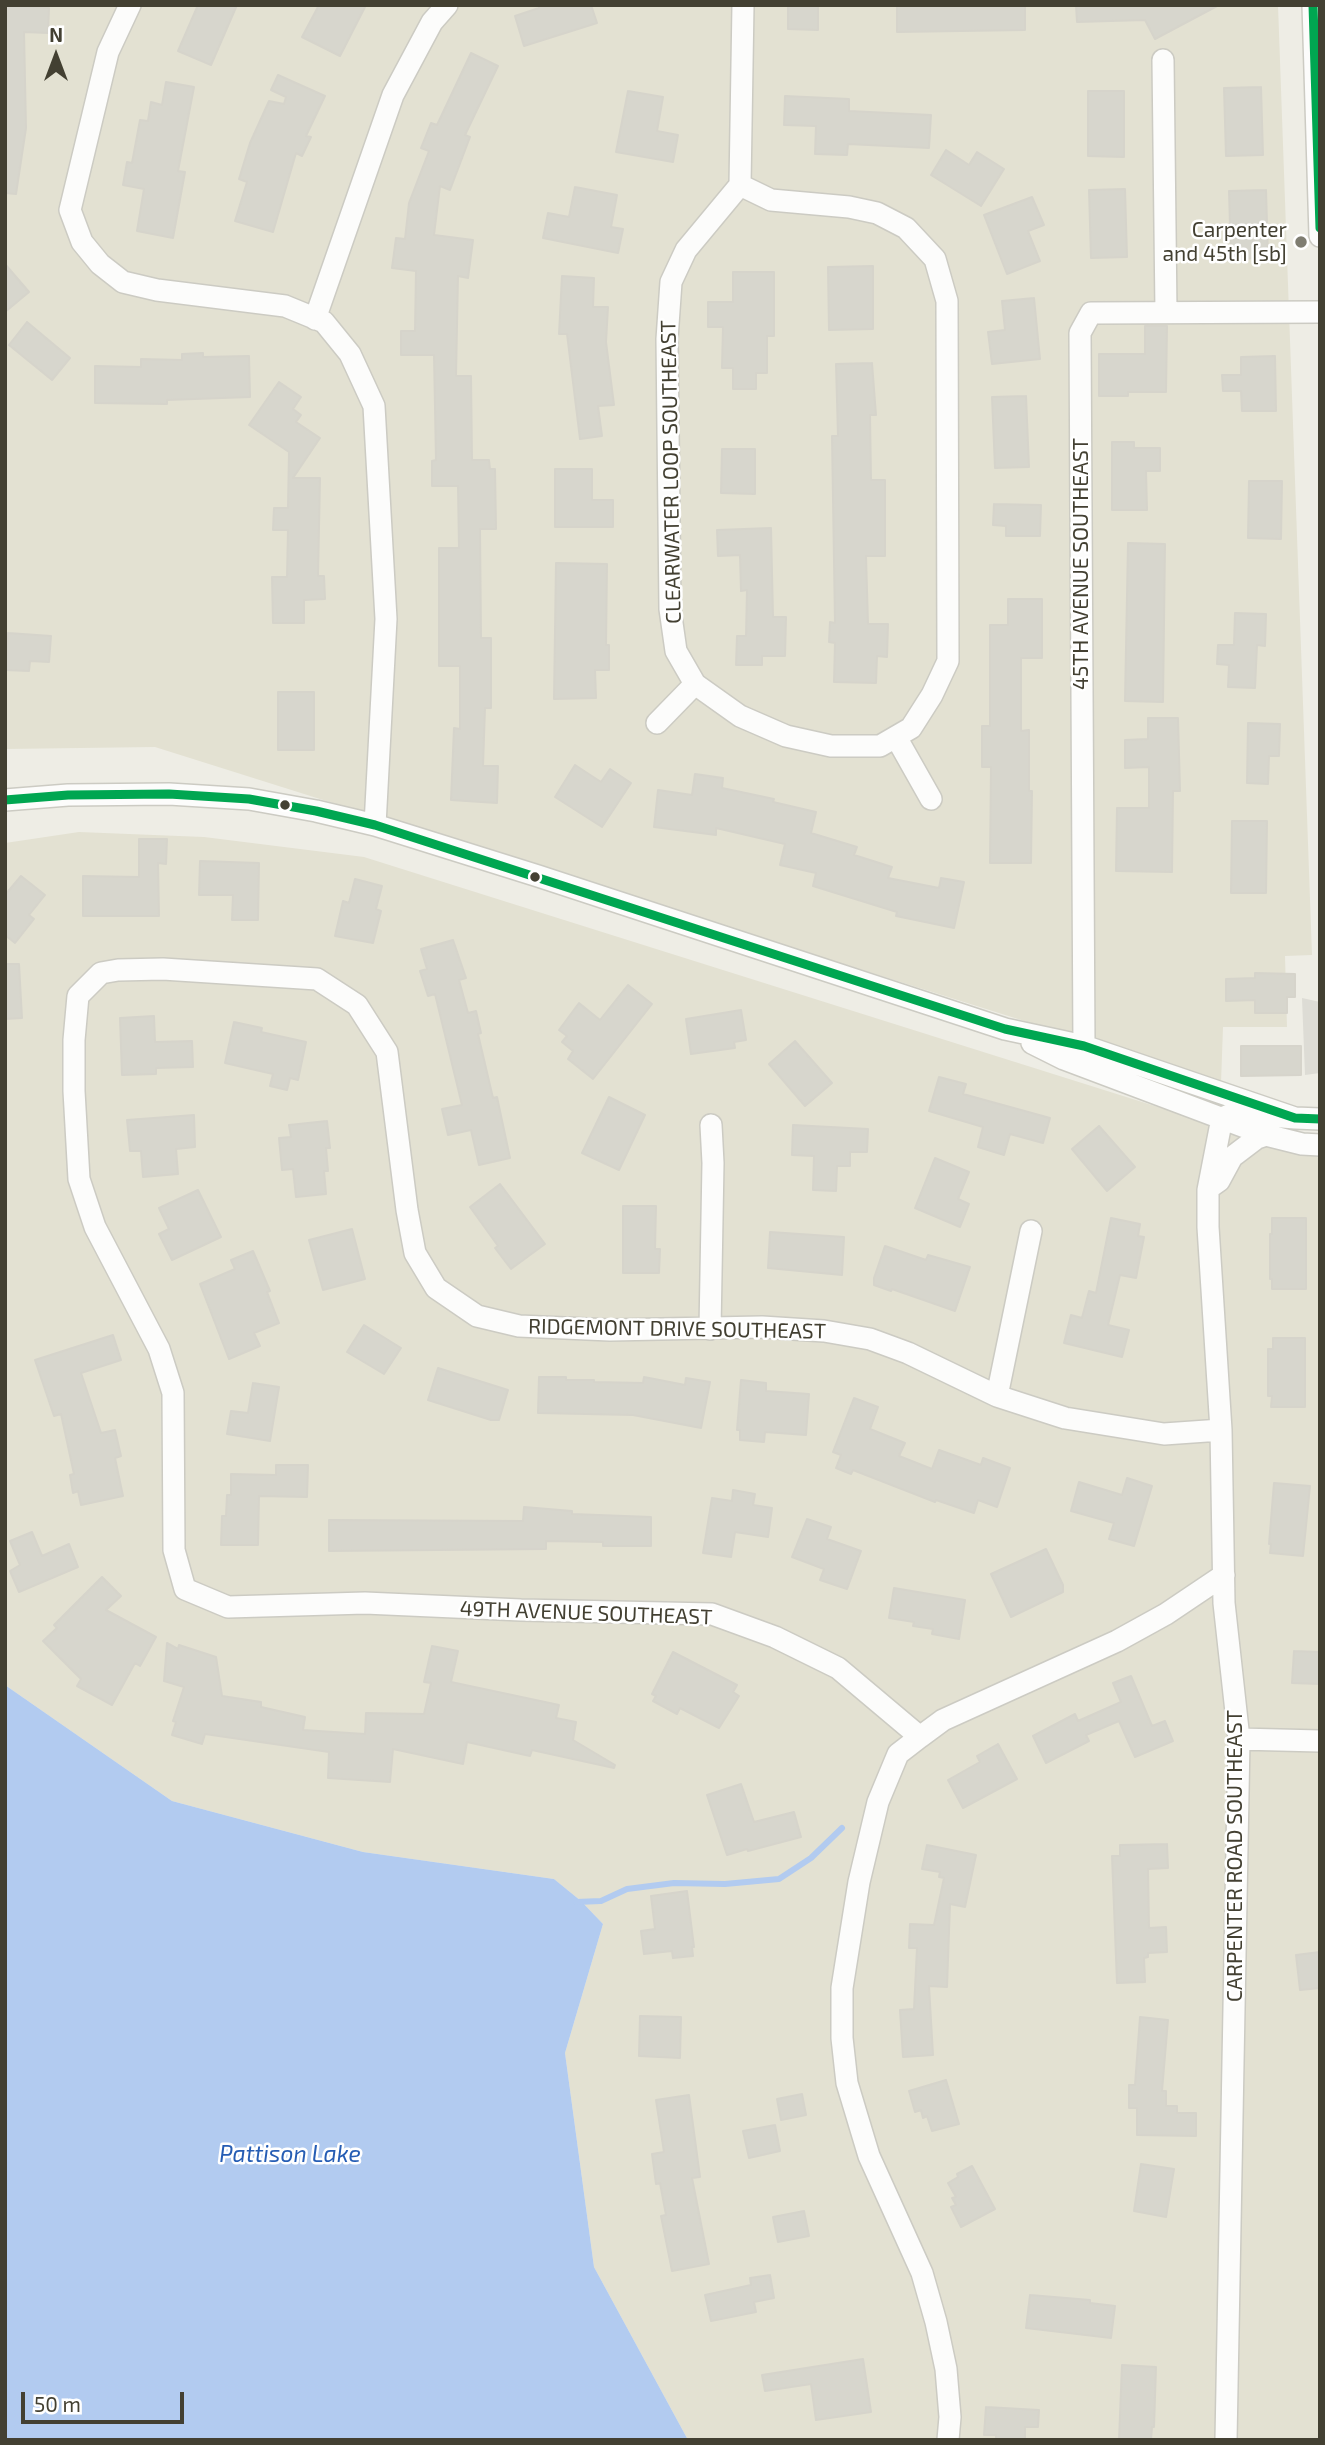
<!DOCTYPE html>
<html>
<head>
<meta charset="utf-8">
<style>
  body { margin:0 }
  #map { position:relative; width:1325px; height:2445px; overflow:hidden; background:#eeede5; font-family:"Exo 2",sans-serif }
  canvas { display:block }
  .frame { position:absolute; inset:0; border:7px solid #434032; pointer-events:none }
  .north { position:absolute; left:21px; top:21px; width:70px; height:70px; -webkit-text-stroke:5px #fff; paint-order:stroke; rotate:0deg; font-size:19px; font-weight:700; line-height:28px; text-align:center; color:#434032 }
  .north::after { content:''; display:block; margin:auto; width:24px; height:32px; background:#434032; clip-path:polygon(50% 0,100% 100%,50% 72%,0 100%) }
  .scale { position:absolute; left:21px; top:2392px; width:163px; height:32px; box-sizing:border-box; border:4px solid #434032; border-top:0; padding-left:9px; font-size:21px; line-height:24px; white-space:nowrap; color:#434032; -webkit-text-stroke:5px #fff; paint-order:stroke }
</style>
</head>
<body>
<div id="map">
<canvas width="1325" height="2445"></canvas>
<div class="frame"></div>
<div class="north">N</div>
<div class="scale">50 m</div>
</div>
<script>
const context = document.querySelector('canvas').getContext('2d');
context.lineJoin = 'round';
function paint(path, color) {
  context.fillStyle = color;
  context.fill(path, 'evenodd');
}
function poly(rows) {
  const path = new Path2D();
  for (const r of rows) {
    path.moveTo(r[0], r[1]);
    for (let i = 2; i < r.length; i += 2) path.lineTo(r[i], r[i + 1]);
  }
  return path;
}
function stroke(path, color, width, dash) {
  context.strokeStyle = color;
  context.lineWidth = width;
  context.lineCap = dash ? 'butt' : 'round';
  context.setLineDash(dash || []);
  context.stroke(path);
}
function write(font, color, halo, rows, align = 'center') {
  context.font = font + ' "Exo 2",sans-serif';
  context.lineWidth = 5;
  context.setLineDash([]);
  context.textBaseline = 'middle';
  context.strokeStyle = halo;
  context.fillStyle = color;
  for (const [text, x, y, turn = 0] of rows) {
    context.save();
    context.translate(x, y);
    context.rotate((+turn || 0) * Math.PI / 180);
    context.textAlign = isNaN(turn) ? turn : align;
    if (halo) context.strokeText(text, 0, 0);
    context.fillText(text, 0, 0);
    context.restore();
  }
}
paint(poly([
  [5,5,1278,5,1312,955,1285,956,1287,1027,1223,1027,1221,1083,155,747,5,749],
  [79,832,204,837,364,857,1320,1158,1320,2440,688,2440,594,2267,565,2053,603,1924,581,1901,554,1879,363,1852,172,1801,5,1685,5,843]
]), '#e3e1d2');
paint(poly([
  [1302,998,1320,1002,1320,1073,1305,1075]
]), '#dddcd5');
paint(poly([
  [5,1685,172,1801,363,1852,554,1879,581,1901,603,1924,565,2053,594,2267,688,2440,5,2440]
]), '#b2cbf0');
stroke(poly([
  [576,1902,601,1901,627,1889,674,1883,725,1884,779,1879,811,1858,842,1828]
]), '#b2cbf0', 6);
const building = poly([
  [5,5,49,8,48,33,24,32,26,128,16,194,5,193,5,5],
  [198,5,237,5,211,65,178,51,198,5],
  [319,5,366,5,340,56,302,37,319,5],
  [538,5,591,5,597,23,524,46,515,16,539,8,538,5],
  [788,5,818,5,818,30,788,29,788,5],
  [897,5,1025,5,1025,30,897,32,897,5],
  [1076,5,1219,5,1155,39,1145,20,1077,22,1076,5],
  [471,53,498,66,465,135,470,137,450,190,440,186,434,235,473,240,468,278,458,276,456,376,471,376,472,460,489,460,490,469,495,469,496,529,480,529,481,638,491,638,491,708,485,708,483,766,498,766,497,803,451,800,454,728,460,729,460,666,439,666,439,548,459,548,458,486,432,486,432,461,436,460,434,355,401,355,401,331,415,331,416,271,392,268,396,238,405,239,409,203,429,151,421,148,431,123,437,125,471,53],
  [278,75,325,96,306,136,311,137,302,156,296,153,273,232,235,221,247,182,239,179,250,143,269,101,284,104,286,97,271,90,278,75],
  [166,82,194,87,178,171,185,172,173,238,137,231,144,189,123,185,127,162,132,163,140,120,148,121,151,102,162,105,166,82],
  [1261,87,1263,155,1226,156,1224,88,1261,87],
  [628,91,663,97,657,131,678,135,673,162,616,152,628,91],
  [1088,91,1124,91,1124,157,1088,156,1088,91],
  [785,96,849,99,849,111,931,115,929,148,848,144,847,155,815,154,816,126,784,125,785,96],
  [946,150,969,165,977,152,1004,169,981,206,931,175,946,150],
  [575,187,617,195,611,227,623,229,618,253,543,238,548,213,569,217,575,187],
  [1125,189,1127,257,1091,258,1089,190,1125,189],
  [1266,190,1268,258,1231,259,1229,191,1266,190],
  [1032,197,1044,225,1028,231,1040,261,1007,274,984,215,1032,197],
  [5,264,29,292,5,312,5,264],
  [873,266,873,329,829,330,828,267,873,266],
  [733,272,774,272,774,336,767,336,767,373,756,373,756,389,733,389,733,368,722,368,723,327,708,327,708,302,733,302,733,272],
  [562,276,594,278,593,307,608,307,606,342,614,405,598,406,602,436,580,439,567,334,559,334,562,276],
  [1034,298,1040,359,992,364,988,332,1005,330,1002,301,1034,298],
  [27,322,70,358,52,380,9,345,27,322],
  [1145,326,1167,326,1166,392,1128,392,1128,396,1099,396,1099,354,1145,354,1145,326],
  [203,353,203,357,249,356,250,397,167,400,167,404,95,403,95,366,141,367,141,359,182,360,182,354,203,353],
  [1275,356,1276,411,1242,411,1241,391,1223,391,1222,375,1241,375,1241,357,1275,356],
  [872,363,876,415,870,415,871,480,885,480,885,556,866,556,868,624,888,624,887,657,877,656,876,683,834,682,835,643,829,642,830,622,835,623,832,436,838,436,836,364,872,363],
  [279,382,301,397,293,409,301,415,296,422,320,438,293,478,320,478,318,576,324,576,325,599,304,600,304,623,273,623,272,577,287,577,288,530,273,530,274,508,288,508,289,452,249,425,279,382],
  [1026,396,1029,467,995,468,992,397,1026,396],
  [1112,442,1134,442,1134,448,1160,448,1160,471,1146,471,1147,510,1112,510,1112,442],
  [722,449,755,449,755,494,721,493,722,449],
  [555,469,592,469,592,500,613,500,613,527,555,527,555,469],
  [1249,481,1282,481,1281,539,1248,538,1249,481],
  [994,504,1041,505,1040,536,1006,536,1006,526,993,525,994,504],
  [771,528,773,617,786,617,785,656,762,656,762,665,736,665,737,636,746,636,747,590,741,591,740,555,718,556,717,530,771,528],
  [1128,543,1165,544,1163,702,1125,701,1128,543],
  [556,563,607,564,606,645,609,645,609,670,595,670,596,698,554,699,556,563],
  [1008,599,1042,599,1042,658,1021,658,1021,731,1029,730,1029,791,1032,791,1031,863,990,863,991,767,982,767,982,726,990,726,990,625,1008,625,1008,599],
  [1235,613,1266,614,1265,646,1257,645,1255,688,1228,687,1229,665,1217,664,1218,645,1234,645,1235,613],
  [8,633,51,636,49,662,30,661,29,671,5,670,8,633],
  [278,692,314,692,314,750,278,750,278,692],
  [1148,718,1178,718,1180,791,1173,791,1172,872,1116,871,1117,808,1149,808,1149,767,1125,768,1125,740,1148,739,1148,718],
  [1248,723,1280,724,1279,756,1269,756,1268,784,1247,783,1248,723],
  [575,765,601,782,610,769,631,783,602,827,555,797,575,765],
  [695,774,723,778,722,788,774,799,773,802,816,812,811,833,857,847,854,855,892,867,888,878,939,888,941,878,964,882,954,928,896,916,897,912,813,886,816,873,780,865,785,844,716,828,716,835,654,827,658,790,692,795,695,774],
  [1232,821,1267,821,1266,893,1231,893,1232,821],
  [139,839,167,839,166,864,158,863,159,916,83,916,83,876,139,877,139,839],
  [200,861,259,863,258,920,232,920,233,895,199,895,200,861],
  [21,876,45,895,29,915,34,919,15,943,5,935,5,895,21,876],
  [355,879,382,886,376,909,381,911,373,943,335,936,343,901,349,903,355,879],
  [453,940,466,978,459,980,468,1013,476,1011,481,1033,478,1034,493,1098,497,1097,510,1158,479,1165,471,1130,448,1135,442,1109,462,1105,435,994,428,996,420,971,427,969,421,949,453,940],
  [5,964,19,964,22,1018,5,1019,5,964],
  [1255,973,1295,974,1295,997,1287,997,1287,1013,1255,1013,1255,1000,1226,1001,1226,979,1255,978,1255,973],
  [628,985,652,1004,593,1079,568,1059,573,1051,562,1042,567,1036,559,1030,579,1003,600,1020,628,985],
  [741,1010,746,1040,734,1042,735,1048,691,1054,686,1019,741,1010],
  [154,1016,155,1042,192,1041,193,1067,156,1068,156,1074,122,1075,120,1018,154,1016],
  [234,1022,262,1028,261,1032,306,1042,298,1080,290,1078,287,1090,270,1086,273,1074,225,1063,234,1022],
  [795,1041,832,1083,805,1106,769,1064,795,1041],
  [1241,1046,1301,1046,1301,1075,1241,1076,1241,1046],
  [939,1077,966,1084,963,1094,1050,1118,1043,1143,1010,1134,1004,1155,978,1147,983,1127,929,1111,939,1077],
  [609,1097,645,1115,619,1170,582,1153,609,1097],
  [194,1115,195,1147,176,1149,178,1174,143,1177,141,1151,130,1151,127,1120,194,1115],
  [327,1121,330,1148,326,1148,328,1171,324,1171,326,1194,296,1197,293,1169,282,1170,279,1138,291,1137,289,1125,327,1121],
  [793,1125,868,1129,867,1152,850,1152,850,1166,837,1166,836,1191,813,1190,814,1156,792,1155,793,1125],
  [1099,1126,1135,1167,1107,1191,1072,1149,1099,1126],
  [935,1158,969,1172,958,1199,969,1204,960,1227,915,1208,935,1158],
  [500,1184,545,1244,511,1269,495,1248,498,1246,470,1207,500,1184],
  [198,1190,221,1237,172,1260,159,1234,169,1229,159,1208,198,1190],
  [623,1206,656,1206,655,1249,660,1249,659,1273,623,1273,623,1206],
  [1111,1218,1140,1224,1138,1236,1144,1237,1136,1278,1120,1275,1108,1325,1129,1330,1122,1357,1064,1343,1071,1315,1082,1318,1089,1291,1096,1293,1111,1218],
  [1272,1218,1306,1218,1306,1289,1272,1289,1272,1279,1270,1279,1270,1234,1272,1234,1272,1218],
  [352,1229,365,1279,323,1290,309,1240,352,1229],
  [770,1232,844,1237,842,1275,768,1268,770,1232],
  [885,1246,926,1260,928,1255,970,1267,955,1311,892,1289,891,1291,874,1285,874,1278,885,1246],
  [253,1251,270,1291,267,1292,279,1323,254,1333,260,1346,229,1359,200,1284,235,1269,231,1260,253,1251],
  [364,1325,401,1348,384,1374,347,1352,364,1325],
  [113,1335,121,1360,81,1373,101,1433,115,1430,121,1456,115,1458,123,1496,81,1505,78,1491,73,1493,70,1475,74,1474,61,1414,54,1416,35,1360,113,1335],
  [1273,1338,1305,1338,1305,1407,1271,1407,1272,1396,1268,1396,1268,1349,1273,1349,1273,1338],
  [438,1368,508,1390,499,1420,491,1420,428,1400,438,1368],
  [539,1377,566,1377,566,1380,594,1380,594,1382,643,1383,644,1377,685,1385,686,1378,710,1382,701,1428,633,1415,538,1413,539,1377],
  [741,1380,766,1383,766,1391,809,1394,806,1435,765,1432,764,1442,740,1440,740,1430,737,1430,741,1380],
  [253,1383,279,1387,270,1441,227,1434,231,1411,248,1413,253,1383],
  [854,1398,878,1407,870,1429,905,1443,899,1456,932,1469,939,1450,981,1465,983,1458,1010,1468,997,1507,978,1500,974,1513,936,1500,935,1502,853,1470,851,1474,836,1468,841,1455,833,1452,854,1398],
  [276,1465,308,1465,307,1497,259,1496,258,1545,221,1545,222,1516,226,1516,227,1495,231,1495,231,1474,276,1475,276,1465],
  [1127,1478,1152,1486,1134,1546,1109,1539,1114,1523,1071,1511,1079,1482,1122,1495,1127,1478],
  [1274,1483,1310,1486,1303,1556,1270,1553,1271,1544,1269,1544,1274,1483],
  [733,1490,755,1494,753,1505,772,1508,768,1537,735,1532,731,1557,703,1553,712,1498,732,1501,733,1490],
  [524,1507,572,1511,572,1514,651,1517,651,1546,603,1546,603,1542,546,1541,546,1549,329,1551,329,1520,523,1521,524,1507],
  [807,1519,831,1527,827,1539,861,1551,847,1589,820,1580,824,1569,792,1557,807,1519],
  [32,1532,42,1556,69,1544,78,1567,19,1592,10,1571,20,1565,10,1541,32,1532],
  [1046,1549,1063,1585,1063,1592,1011,1617,991,1574,1046,1549],
  [102,1577,121,1596,106,1610,156,1637,140,1666,135,1663,112,1705,77,1686,81,1679,43,1641,57,1628,54,1625,102,1577],
  [894,1588,965,1600,959,1639,932,1634,933,1629,913,1626,914,1622,889,1618,894,1588],
  [167,1643,178,1649,179,1645,216,1657,222,1696,261,1702,261,1707,305,1717,303,1730,365,1734,366,1713,424,1714,431,1683,424,1682,432,1646,458,1651,451,1682,559,1705,556,1718,576,1722,573,1740,615,1765,614,1768,532,1750,530,1756,467,1742,463,1764,393,1749,390,1782,328,1778,329,1752,205,1734,202,1744,172,1735,176,1722,173,1721,184,1687,164,1681,167,1643],
  [1294,1651,1320,1652,1320,1684,1292,1683,1294,1651],
  [673,1652,737,1685,733,1692,739,1696,719,1728,680,1708,677,1714,653,1701,656,1696,652,1694,673,1652],
  [1131,1676,1152,1726,1165,1721,1173,1741,1135,1757,1119,1721,1086,1735,1089,1741,1046,1763,1033,1736,1075,1714,1078,1721,1121,1702,1113,1683,1131,1676],
  [998,1744,1017,1779,963,1808,948,1780,980,1762,977,1756,998,1744],
  [741,1784,754,1822,794,1812,801,1837,748,1851,747,1849,727,1855,707,1795,741,1784],
  [1167,1844,1168,1868,1148,1869,1149,1928,1166,1927,1167,1952,1148,1953,1148,1957,1144,1958,1145,1982,1117,1983,1112,1856,1120,1856,1120,1845,1167,1844],
  [927,1845,976,1855,965,1907,950,1904,947,1987,929,1986,933,2055,903,2057,900,2010,914,2009,917,1948,909,1948,910,1924,934,1925,944,1878,939,1877,940,1872,922,1869,927,1845],
  [687,1891,694,1947,692,1947,693,1956,673,1958,672,1951,644,1954,641,1931,655,1929,651,1896,687,1891],
  [1320,1952,1320,1988,1300,1990,1296,1955,1320,1952],
  [640,2016,681,2017,680,2058,639,2056,640,2016],
  [1140,2017,1168,2020,1162,2091,1166,2091,1166,2106,1177,2106,1177,2113,1196,2113,1196,2136,1137,2135,1137,2108,1129,2108,1129,2085,1135,2085,1140,2017],
  [946,2080,959,2124,932,2131,927,2116,923,2118,921,2110,915,2112,909,2091,946,2080],
  [802,2094,806,2115,781,2120,777,2099,802,2094],
  [689,2095,700,2177,692,2178,709,2264,672,2271,661,2216,666,2215,660,2183,656,2184,652,2154,664,2152,656,2100,689,2095],
  [775,2125,780,2151,749,2158,743,2131,775,2125],
  [1141,2164,1174,2169,1166,2217,1134,2211,1141,2164],
  [972,2166,995,2209,961,2227,951,2207,956,2205,952,2198,956,2197,948,2183,958,2177,957,2174,972,2166],
  [804,2211,809,2236,778,2242,773,2217,804,2211],
  [770,2275,774,2298,754,2302,756,2312,711,2321,705,2295,751,2285,750,2278,770,2275],
  [1030,2295,1090,2300,1090,2303,1115,2306,1111,2338,1026,2328,1030,2295],
  [863,2359,871,2412,816,2420,811,2384,765,2391,762,2375,863,2359],
  [1122,2365,1156,2367,1154,2427,1152,2427,1151,2440,1119,2440,1122,2365],
  [986,2407,1039,2410,1038,2427,1025,2427,1025,2440,996,2440,996,2435,984,2435,986,2407]
]);
paint(building, '#d7d6cd');
stroke(building, '#d6d4cb', 2);
const minor = poly([
  [130,5,108,52,70,210,82,242,100,264,123,282,157,290,285,306,324,322,350,354,374,406,386,619,375,825],
  [1313,5,1320,236],
  [1163,60,1166,312],
  [740,185,771,200,849,207,877,213,906,228,935,259,947,301,948,661,932,695,911,728,880,746,831,746,786,736,740,716,695,684,676,651,670,609,667,339,671,282,686,250,740,185,743,5],
  [315,319,393,95,432,22,447,5],
  [657,723,695,684],
  [896,737,931,799],
  [5,800,68,795,169,794,249,799,316,811,375,825,538,876,1005,1029,1084,1046,1295,1118,1320,1119],
  [1032,1043,1064,1059,1266,1135,1302,1144,1320,1145],
  [1084,1046,1080,333,1091,313,1320,312],
  [1209,1188,1219,1181,1232,1157,1257,1138,1266,1135],
  [710,1329,713,1163,711,1125],
  [997,1396,1031,1231],
  [1221,1430,1164,1434,1065,1418,997,1396,908,1353,870,1339,824,1331,762,1327,610,1330,519,1326,477,1316,436,1288,415,1253,407,1210,387,1052,357,1005,317,979,163,969,118,970,101,973,78,996,74,1040,74,1091,79,1179,95,1227,159,1349,173,1393,174,1550,185,1589,228,1607,365,1603,521,1610,712,1614,775,1637,838,1668,920,1737,943,1720,1117,1641,1166,1614,1224,1575],
  [920,1737,898,1754,878,1802,859,1882,842,1988,842,2038,847,2083,869,2156,922,2273,936,2322,946,2369,950,2417,948,2440],
  [1239,1739,1320,1741],
  [1226,2440,1239,1739,1224,1603,1221,1430,1208,1227,1208,1190,1222,1118,1234,1113,1295,1118]
]);
stroke(minor, '#cccbc3', 24);
stroke(minor, '#fcfcfb', 21);
stroke(poly([
  [1313,5,1320,228],
  [5,800,68,795,169,794,249,799,316,811,375,825,1005,1029,1084,1046,1295,1118,1320,1119]
]), '#00a651', 9);
for (const [x, y, r, color] of [
  [1301,242,7,"#7f7d71"],
  [285,805,6,"#434032"],
  [535,877,6,"#434032"]
]) {
  const dot = new Path2D();
  dot.arc(x, y, r, 0, 2 * Math.PI);
  context.fillStyle = color;
  context.fill(dot);
  stroke(dot, '#fff', 2.5);
}
write('21px', '#434032', '#fff', [
  ["Carpenter",1287,230],
  ["and 45th [sb]",1287,254]
], 'right');
write('21px', '#434032', '#fff', [
  ["CLEARWATER LOOP SOUTHEAST",671,472,-91],
  ["45TH AVENUE SOUTHEAST",1081,564,-90],
  ["RIDGEMONT DRIVE SOUTHEAST",677,1329,1],
  ["49TH AVENUE SOUTHEAST",586,1613,2],
  ["CARPENTER ROAD SOUTHEAST",1235,1856,-90]
]);
write('italic 23px', '#265db4', '#fff', [
  ["Pattison Lake",290,2154]
]);
</script>
</body>
</html>
